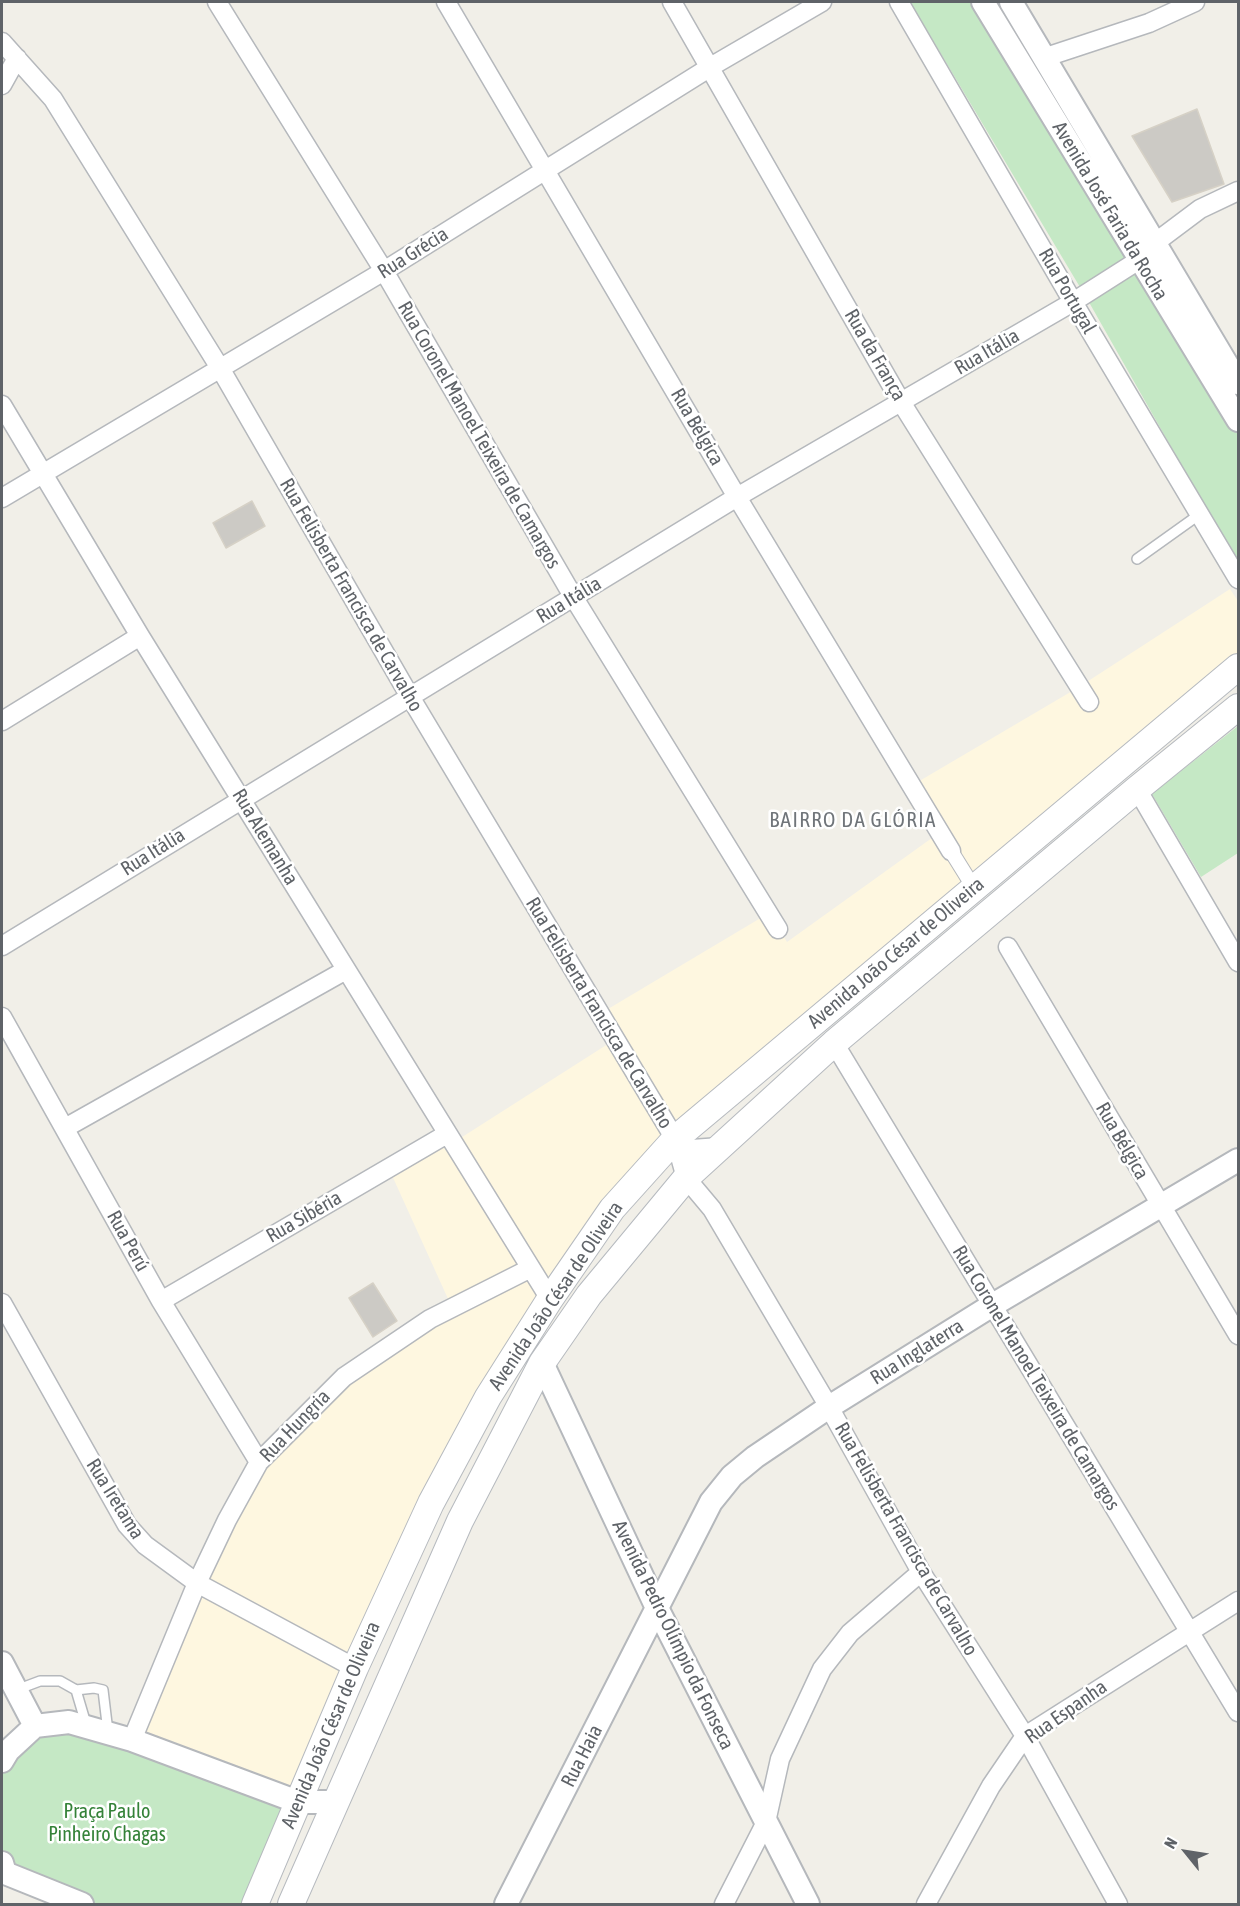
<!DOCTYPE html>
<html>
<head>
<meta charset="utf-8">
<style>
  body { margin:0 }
  #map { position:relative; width:1240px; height:1906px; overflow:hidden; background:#f1efe8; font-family:"Asap Condensed",sans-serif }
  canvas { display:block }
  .frame { position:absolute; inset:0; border:3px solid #5f6368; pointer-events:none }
  .north { position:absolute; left:1156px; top:1822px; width:60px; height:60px; -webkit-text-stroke:4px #fff; paint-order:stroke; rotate:300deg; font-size:16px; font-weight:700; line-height:24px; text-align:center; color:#5f6368 }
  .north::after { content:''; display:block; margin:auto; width:21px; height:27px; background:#5f6368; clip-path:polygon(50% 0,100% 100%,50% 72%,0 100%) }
</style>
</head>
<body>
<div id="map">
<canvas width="1240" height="1906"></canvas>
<div class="frame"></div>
<div class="north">N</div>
</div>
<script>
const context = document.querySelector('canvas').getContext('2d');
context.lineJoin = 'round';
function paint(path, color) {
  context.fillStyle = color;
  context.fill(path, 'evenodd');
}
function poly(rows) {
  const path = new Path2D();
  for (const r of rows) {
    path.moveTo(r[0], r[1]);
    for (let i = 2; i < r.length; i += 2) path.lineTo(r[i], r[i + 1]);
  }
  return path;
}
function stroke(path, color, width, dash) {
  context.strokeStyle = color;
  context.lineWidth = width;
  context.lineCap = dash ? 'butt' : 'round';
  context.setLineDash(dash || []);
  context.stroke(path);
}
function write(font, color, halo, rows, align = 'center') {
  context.font = font + ' "Asap Condensed",sans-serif';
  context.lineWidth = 5;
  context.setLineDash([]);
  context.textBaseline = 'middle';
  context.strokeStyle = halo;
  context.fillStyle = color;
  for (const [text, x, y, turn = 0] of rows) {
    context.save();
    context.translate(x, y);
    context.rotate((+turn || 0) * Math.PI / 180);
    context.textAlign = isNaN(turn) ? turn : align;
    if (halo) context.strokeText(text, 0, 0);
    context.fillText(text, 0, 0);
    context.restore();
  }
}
paint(poly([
  [1230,589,1238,601,1238,664,677,1128,540,1293,300,1793,136,1731,223,1512,265,1443,340,1369,449,1301,385,1160,459,1139,622,1035,608,1009,769,913,787,942,943,830,916,783,1079,687]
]), '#fef7e0');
paint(poly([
  [910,2,977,2,1140,275,1238,433,1238,565,1090,304],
  [1238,726,1238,853,1201,877,1152,794],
  [48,1728,86,1732,286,1804,244,1904,94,1904,9,1871,2,1850,2,1772,22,1742]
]), '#c5e8c5');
const building = poly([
  [1197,109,1224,184,1172,202,1132,136,1197,109],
  [252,501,265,526,226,548,213,523,252,501],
  [373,1283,397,1321,373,1337,349,1298,373,1283]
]);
paint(building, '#cccac5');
stroke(building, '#d6d1c6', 1.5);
const service = poly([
  [1137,559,1200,514],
  [16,1690,40,1681,60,1681,76,1690,86,1724],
  [76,1690,94,1688,103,1690,108,1732]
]);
const pedestrian = poly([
  [951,851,974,888]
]);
const minor = poly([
  [217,2,384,271,574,598,778,929],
  [446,2,737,497,951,851],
  [672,2,901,402,1089,702],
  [899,2,1073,302,1238,579],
  [2,42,53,99,220,368,409,695,675,1139,686,1178,712,1209,829,1407,921,1572,1025,1736,1118,1904],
  [1046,57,1149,23,1195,2],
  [2,85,17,58],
  [2,405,140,636,550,1299],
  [2,498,384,271,712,66,822,2],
  [2,721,140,636],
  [1137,789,1238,962],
  [2,946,737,497,1073,302,1139,260,1156,242,1200,209,1238,191],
  [1008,947,1238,1335],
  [2,1017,161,1301,259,1462],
  [834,1043,1238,1712],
  [65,1128,346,970],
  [675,1139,692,1149,720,1147],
  [161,1301,447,1134],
  [2,1303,127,1525,145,1545,197,1583,355,1668],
  [132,1740,197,1583,227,1520,259,1462,344,1377,430,1319,529,1269],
  [724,1904,766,1822,780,1759,822,1669,850,1633,921,1572],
  [926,1904,991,1786,1025,1736,1238,1601]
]);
const tertiary = poly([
  [983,2,1238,420],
  [1011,2,1238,383],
  [542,1363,657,1608,808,1904],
  [2,1663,35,1726],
  [2,1761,8,1751,35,1726,69,1722,132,1740,298,1802,336,1802],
  [2,1863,5,1873,82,1904],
  [506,1904,711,1502,732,1476,755,1457,829,1407,991,1306,1238,1160]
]);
const secondary = poly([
  [255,1904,355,1668,431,1503,488,1397,550,1299,612,1209,675,1139,1238,667],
  [291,1904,460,1521,542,1363,589,1295,686,1178,834,1043,1137,789,1238,707]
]);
stroke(service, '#b5b8bc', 12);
stroke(pedestrian, '#b5b8bc', 16);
stroke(minor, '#b5b8bc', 21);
stroke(tertiary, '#b5b8bc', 26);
stroke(secondary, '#b6babf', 28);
stroke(service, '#fff', 9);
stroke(pedestrian, '#fff', 14);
stroke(minor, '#fff', 18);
stroke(tertiary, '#fff', 22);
stroke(secondary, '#fff', 26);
write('20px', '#5f6368', '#fff', [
  ["Avenida José Faria da Rocha",1110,211,59],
  ["Rua Grécia",413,253,-32],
  ["Rua Portugal",1067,291,60],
  ["Rua Itália",987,352,-30],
  ["Rua da França",875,355,60],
  ["Rua Bélgica",697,427,60],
  ["Rua Coronel Manoel Teixeira de Camargos",479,435,60],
  ["Rua Felisberta Francisca de Carvalho",351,595,60],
  ["Rua Itália",569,600,-31],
  ["Rua Alemanha",265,837,59],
  ["Rua Itália",153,852,-32],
  ["Avenida João César de Oliveira",896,953,-40],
  ["Rua Felisberta Francisca de Carvalho",599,1013,59],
  ["Rua Bélgica",1122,1141,60],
  ["Rua Sibéria",304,1217,-30],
  ["Rua Perú",128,1241,61],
  ["Avenida João César de Oliveira",556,1296,-56],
  ["Rua Inglaterra",917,1352,-32],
  ["Rua Coronel Manoel Teixeira de Camargos",1036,1378,59],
  ["Rua Hungria",295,1426,-46],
  ["Rua Iretama",115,1499,58],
  ["Rua Felisberta Francisca de Carvalho",906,1539,60],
  ["Avenida Pedro Olímpio da Fonseca",673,1635,64],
  ["Rua Espanha",1066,1712,-35],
  ["Avenida João César de Oliveira",331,1725,-67],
  ["Rua Haia",582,1756,-63]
]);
write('20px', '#348238', '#fff', [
  ["Praça Paulo",107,1812],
  ["Pinheiro Chagas",107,1835]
]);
context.letterSpacing = '1.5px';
write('21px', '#70757a', '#fff', [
  ["BAIRRO DA GLÓRIA",853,820]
]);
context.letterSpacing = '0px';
</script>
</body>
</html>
